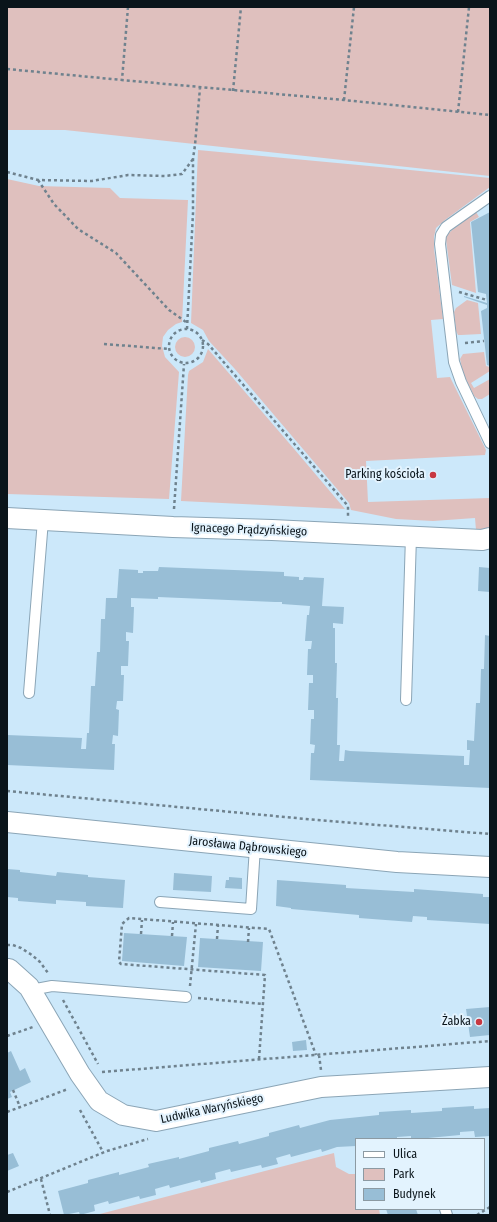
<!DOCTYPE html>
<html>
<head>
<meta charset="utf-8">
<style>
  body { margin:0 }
  #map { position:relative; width:497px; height:1222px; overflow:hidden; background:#cce8fa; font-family:"Fira Sans Condensed",sans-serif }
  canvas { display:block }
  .frame { position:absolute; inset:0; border:8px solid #0a141a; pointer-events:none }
  .legend { position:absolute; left:355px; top:1138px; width:130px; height:72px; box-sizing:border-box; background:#e3f3fe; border:1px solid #8c9aa3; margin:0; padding:5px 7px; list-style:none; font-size:12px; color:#0a141a }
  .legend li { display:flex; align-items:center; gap:8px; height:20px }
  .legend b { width:20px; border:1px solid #8c9aa3 }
</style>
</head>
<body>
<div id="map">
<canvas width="497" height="1222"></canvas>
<div class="frame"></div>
<ul class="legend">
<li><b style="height:5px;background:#fff"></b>Ulica</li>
<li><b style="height:11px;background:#dfc0be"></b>Park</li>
<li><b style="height:11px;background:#98bed6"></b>Budynek</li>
</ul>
</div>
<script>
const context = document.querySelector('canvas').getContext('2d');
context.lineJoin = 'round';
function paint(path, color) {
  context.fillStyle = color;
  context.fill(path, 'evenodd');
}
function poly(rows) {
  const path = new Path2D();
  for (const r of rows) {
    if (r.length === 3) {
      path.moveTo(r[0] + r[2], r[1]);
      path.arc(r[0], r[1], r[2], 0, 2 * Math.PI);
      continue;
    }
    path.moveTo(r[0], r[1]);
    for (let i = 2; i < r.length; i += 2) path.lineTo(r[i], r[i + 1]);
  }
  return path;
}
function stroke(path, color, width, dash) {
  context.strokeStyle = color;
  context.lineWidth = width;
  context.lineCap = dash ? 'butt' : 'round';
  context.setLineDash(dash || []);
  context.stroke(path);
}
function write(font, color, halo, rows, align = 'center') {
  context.font = font + ' "Fira Sans Condensed",sans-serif';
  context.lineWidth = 4;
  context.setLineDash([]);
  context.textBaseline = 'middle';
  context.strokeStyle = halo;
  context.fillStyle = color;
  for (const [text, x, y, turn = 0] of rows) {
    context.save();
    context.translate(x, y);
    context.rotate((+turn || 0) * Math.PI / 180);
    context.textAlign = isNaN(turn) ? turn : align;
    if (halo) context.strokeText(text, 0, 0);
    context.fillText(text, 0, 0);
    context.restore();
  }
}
paint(poly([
  [7,7,490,7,490,176,65,130,7,130],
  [198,150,380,167,490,178,490,187,445,220,436,228,434,237,434,249,443,319,431,320,437,378,450,377,486,450,485,455,366,461,368,502,490,498,490,528,476,530,475,518,433,521,396,519,351,510,349,503,234,368,209,341,203,330,191,323],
  [7,179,39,186,110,188,120,198,188,200,182,322,176,324,168,330,163,337,162,346,165,357,179,372,169,499,7,494],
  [476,212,479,217,470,222,476,293,452,285,446,240,446,236,452,230],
  [467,300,478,303,481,334,461,335,458,335,456,331,454,312,456,308],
  [185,347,10],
  [208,349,295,450,345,509,181,501,188,375,189,371,203,362],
  [484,352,486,366,490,367,490,371,471,383,474,388,490,379,490,394,482,399,478,399,474,396,463,373,460,359,463,354],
  [334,1153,336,1167,349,1174,356,1174,356,1209,379,1209,380,1215,96,1215]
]), '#dfc0be');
paint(poly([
  [490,212,490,366,487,365,481,311,487,308,487,305,464,297,464,296,487,303,486,294,478,292,471,222],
  [159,567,284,572,284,576,299,577,299,580,303,580,304,577,324,578,322,606,344,607,343,624,333,623,333,628,335,628,335,663,337,663,336,698,338,698,337,745,340,745,339,761,344,761,345,750,350,751,464,756,464,765,469,765,470,750,467,750,467,740,474,741,476,703,480,703,481,669,484,669,485,635,490,636,490,788,310,780,311,753,314,753,315,745,310,744,311,719,314,719,314,710,308,710,309,683,313,683,313,675,307,675,308,649,311,649,312,641,305,641,307,615,309,615,310,606,282,604,282,602,275,602,158,597,158,599,131,598,131,607,134,607,133,633,126,632,126,641,129,641,128,666,121,666,121,675,124,675,123,701,117,701,116,709,119,710,118,736,113,735,112,744,115,744,114,770,7,765,7,735,82,738,81,749,86,749,87,733,89,733,91,686,95,686,97,652,100,652,101,619,105,619,106,598,117,598,119,569,138,570,138,573,143,573,143,571,158,571],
  [479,567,490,568,490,592,478,591],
  [7,869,20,870,20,872,56,876,57,872,88,875,88,877,125,880,123,908,86,906,86,902,56,900,56,904,18,901,18,898,7,897],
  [174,873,212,876,211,892,173,890],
  [229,877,242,878,242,889,225,888,226,880,229,880],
  [277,880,346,885,346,888,414,892,414,889,483,894,483,897,490,897,490,924,427,920,427,917,413,916,412,922,359,918,359,915,291,909,291,908,276,906],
  [124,933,187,937,184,966,122,961],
  [200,938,263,942,261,971,198,967],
  [490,1007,490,1035,470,1037,466,1009],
  [306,1040,307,1050,293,1051,292,1042],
  [11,1051,20,1071,25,1068,31,1082,10,1092,12,1097,7,1099,7,1053],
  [474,1106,474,1109,490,1108,490,1136,475,1137,474,1131,460,1132,460,1135,428,1138,428,1139,411,1139,411,1136,397,1137,397,1139,356,1139,356,1146,337,1147,322,1152,321,1149,291,1157,290,1154,276,1158,278,1164,262,1168,261,1165,231,1172,230,1169,215,1173,216,1179,201,1183,200,1180,170,1188,169,1185,155,1189,156,1195,140,1199,139,1196,109,1204,108,1201,94,1205,95,1211,80,1215,79,1212,64,1215,58,1191,88,1183,88,1180,119,1172,119,1175,149,1167,148,1164,179,1157,179,1159,209,1151,209,1148,238,1141,239,1144,269,1136,269,1133,299,1125,300,1128,330,1120,379,1115,379,1112,411,1110,411,1113,442,1111,442,1108],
  [13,1153,19,1166,7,1171,7,1155],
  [386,1209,416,1209,418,1215,388,1215]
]), '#98bed6');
const service = poly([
  [490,196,446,227,441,235,440,244,454,362,461,382,490,443],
  [29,693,43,520],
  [406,700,411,536],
  [160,902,251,909,255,847],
  [31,990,52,986,186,997],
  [445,1209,447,1215]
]);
const minor = poly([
  [7,518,173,527,272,530,482,540,490,538],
  [7,822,397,862,490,867],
  [7,969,9,969,29,987,80,1074,99,1101,123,1115,156,1121,321,1087,490,1077]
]);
stroke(service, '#8ba5b6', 12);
stroke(minor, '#8ba5b6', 22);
stroke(poly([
  [128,7,122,80,344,100,490,115],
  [7,69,122,80],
  [233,91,241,7],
  [344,100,354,7],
  [458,112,469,7],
  [7,172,38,180,92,181,128,175,165,176,182,174,193,159],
  [38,180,54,204,78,229,116,253,169,310,186,322],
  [459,292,487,300],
  [187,329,193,213,193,159,195,145,200,88],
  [186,346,17],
  [202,340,208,344,348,506,348,516],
  [465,343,484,341],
  [104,344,169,349],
  [174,509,184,364],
  [7,791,317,820,490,834],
  [141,934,142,920],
  [172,936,173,922],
  [217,939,218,925],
  [248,942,249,928],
  [7,945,13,945,21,948,32,955,40,962,48,973],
  [190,986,196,924],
  [198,998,263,1004],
  [63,1000,98,1064],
  [7,1036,33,1027],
  [319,1055,321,1070],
  [259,1059,265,975,121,964,119,962,122,924,129,918,269,929,316,1055],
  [102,1072,490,1041],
  [13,1090,20,1107],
  [80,1110,103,1152],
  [7,1112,68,1089],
  [41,1179,50,1215],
  [7,1192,107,1151,148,1139],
  [477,1215,490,1207]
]), '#6f828e', 2.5, [3, 3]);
stroke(service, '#fff', 10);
stroke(minor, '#fff', 20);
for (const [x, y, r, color] of [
  [433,475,4,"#c83841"],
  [479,1022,4,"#c83841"]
]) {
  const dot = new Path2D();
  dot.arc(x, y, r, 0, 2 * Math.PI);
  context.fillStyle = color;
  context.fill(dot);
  stroke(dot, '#e3f3fe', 1.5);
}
write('12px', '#0a141a', '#e3f3fe', [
  ["Parking kościoła",425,475],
  ["Żabka",471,1022]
], 'right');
write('12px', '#0a141a', '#e3f3fe', [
  ["Ignacego Prądzyńskiego",249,530,2],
  ["Jarosława Dąbrowskiego",248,847,6],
  ["Ludwika Waryńskiego",212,1109,-12]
]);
</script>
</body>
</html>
